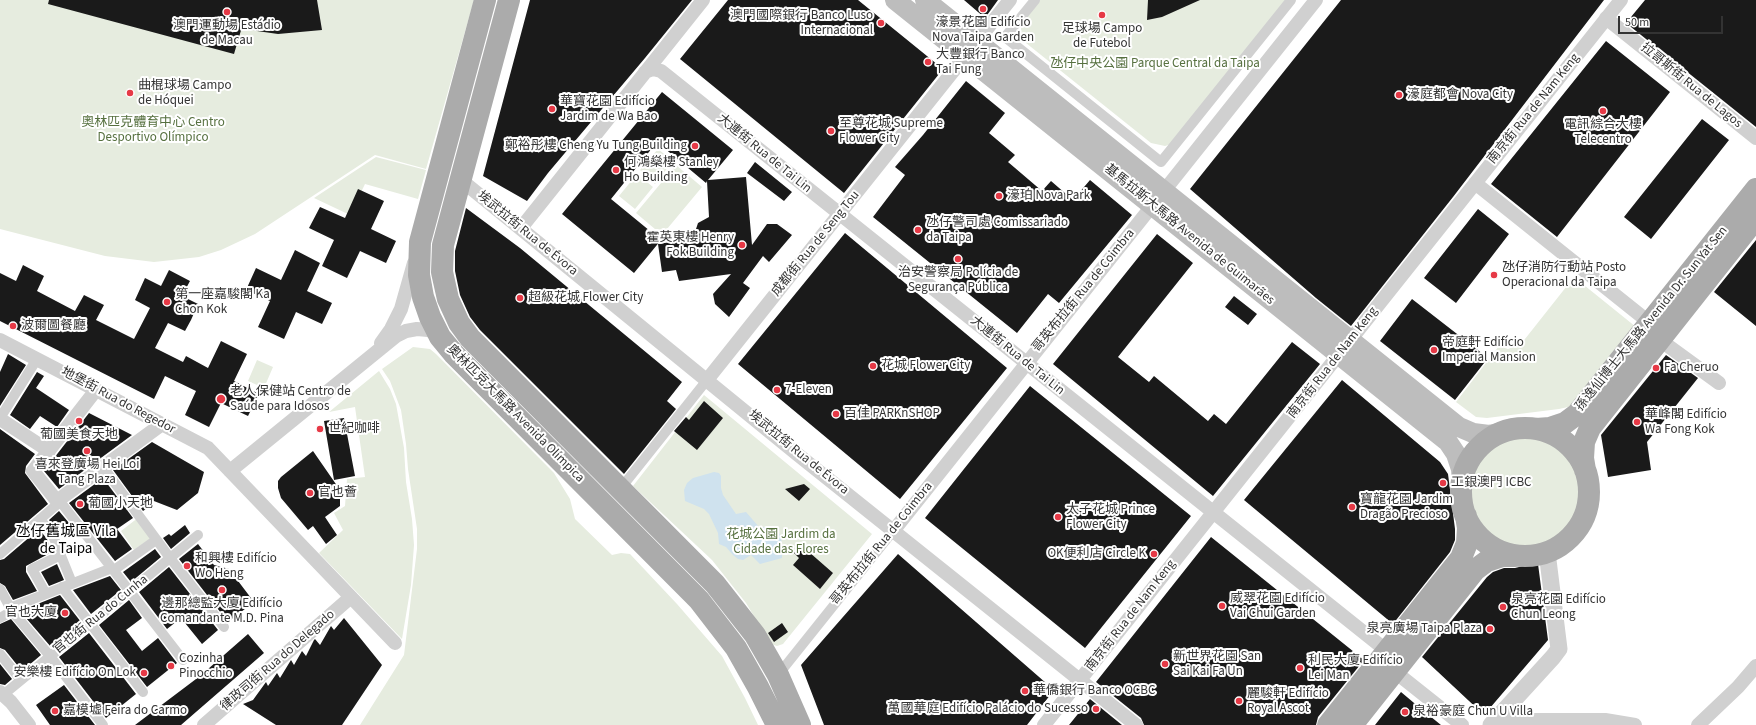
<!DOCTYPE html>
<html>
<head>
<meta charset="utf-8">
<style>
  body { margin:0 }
  #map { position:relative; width:1756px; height:725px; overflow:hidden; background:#fff; font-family:"Source Sans 3",sans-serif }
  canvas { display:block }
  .scale { position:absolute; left:1618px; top:16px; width:105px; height:18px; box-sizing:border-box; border:2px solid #333; border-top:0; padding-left:5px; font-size:12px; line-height:14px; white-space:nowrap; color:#333; -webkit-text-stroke:3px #fff; paint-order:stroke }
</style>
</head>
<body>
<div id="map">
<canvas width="1756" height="725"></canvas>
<div class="scale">50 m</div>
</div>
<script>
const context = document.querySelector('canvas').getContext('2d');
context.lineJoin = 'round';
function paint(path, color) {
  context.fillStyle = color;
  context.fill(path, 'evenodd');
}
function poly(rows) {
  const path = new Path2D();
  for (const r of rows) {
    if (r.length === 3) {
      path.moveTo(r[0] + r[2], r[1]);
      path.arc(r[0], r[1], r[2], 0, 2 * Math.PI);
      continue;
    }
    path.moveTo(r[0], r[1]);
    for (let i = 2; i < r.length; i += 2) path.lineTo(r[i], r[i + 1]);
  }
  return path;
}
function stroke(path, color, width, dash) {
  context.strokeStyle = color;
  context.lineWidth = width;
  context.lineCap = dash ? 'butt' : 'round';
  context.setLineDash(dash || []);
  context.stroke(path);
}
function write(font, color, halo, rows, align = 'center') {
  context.font = font + ' "Source Sans 3","Noto Sans SC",sans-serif';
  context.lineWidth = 4;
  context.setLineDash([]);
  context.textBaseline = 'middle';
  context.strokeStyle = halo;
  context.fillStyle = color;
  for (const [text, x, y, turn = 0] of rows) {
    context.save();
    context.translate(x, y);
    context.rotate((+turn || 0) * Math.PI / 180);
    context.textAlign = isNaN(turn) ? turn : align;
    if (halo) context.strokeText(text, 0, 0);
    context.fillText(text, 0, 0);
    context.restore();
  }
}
paint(poly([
  [0,0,474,0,426,169,375,155,255,234,221,250,199,257,154,262,105,256,0,229],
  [1037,0,1289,0,1172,144,1165,146,1151,143,1026,43,1022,37,1021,29,1022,22],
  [658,149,673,161,655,184,640,170],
  [376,157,426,170,418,199,365,184,350,215,314,198],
  [676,165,702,187,662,235,636,213],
  [637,174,653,187,635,209,619,196],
  [1574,277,1636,327,1580,400,1568,407,1559,409,1487,418,1476,417,1456,402,1499,346,1508,349,1521,344],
  [413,347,430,349,436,354,554,473,570,499,575,519,612,555,621,553,630,554,677,604,722,656,745,698,758,725,360,725,404,655,417,549,417,529,408,469,406,444,401,410,390,381,382,369],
  [257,360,273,367,264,388,248,381],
  [379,371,390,389,396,404,404,448,406,482,412,519,414,545,411,585,402,639,319,553,343,530,334,513,345,506,347,479,365,477,355,407,329,412],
  [704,395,872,534,783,644,777,646,771,644,746,603,712,560,633,486],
  [1525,492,54],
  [139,517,154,536,134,550,121,531]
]), '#e6ecdf');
paint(poly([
  [714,472,719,473,721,476,721,488,723,495,736,514,746,512,759,527,770,527,780,534,782,543,782,558,760,564,751,555,743,560,738,559,733,555,726,547,719,544,718,533,709,514,704,509,685,501,684,490,687,483,693,478]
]), '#cfe2ee');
paint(poly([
  [49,0,317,0,322,30,278,34,257,31,242,27,234,54,48,4],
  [530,0,692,0,645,58,548,173,527,201,483,176],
  [728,0,858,0,943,69,844,193,680,59],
  [964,0,998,0,985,18],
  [1148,0,1200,0,1162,17,1147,20],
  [1341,0,1604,0,1453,197,1351,326,1316,298,1190,189],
  [1645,0,1756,0,1756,127,1626,23],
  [1606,41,1670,92,1557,237,1491,184],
  [966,81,1005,113,989,133,1015,155,1008,162,1042,191,1051,181,1073,200,1090,180,1132,215,1059,303,1048,294,1017,333,873,217,905,175,895,167,923,135],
  [662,92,733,150,708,180,746,177,752,245,767,224,777,224,792,235,769,262,763,256,743,283,750,288,729,317,715,304,713,294,731,274,679,281,676,270,662,272,658,244,697,238,696,229,698,223,709,217,707,181,706,183,657,142,611,199,661,240,634,273,562,214],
  [1702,119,1729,140,1651,239,1624,217],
  [755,162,792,192,784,201,747,173],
  [358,189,384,201,371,229,396,241,386,263,360,251,347,278,322,266,334,240,309,228,320,207,345,218],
  [466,208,520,248,682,382,667,401,676,409,624,474,480,330,470,317,460,295,455,271,455,251],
  [1478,209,1509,234,1456,303,1424,278],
  [845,233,1007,368,900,499,738,364],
  [1157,234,1193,263,1118,357,1149,382,1154,376,1208,421,1214,414,1226,424,1292,342,1320,364,1213,496,1053,364],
  [1756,240,1756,326,1714,292],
  [295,250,320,263,307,291,332,303,322,324,296,312,284,339,258,327,270,301,246,290,256,268,281,280],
  [23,265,44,276,37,291,75,311,84,295,104,305,96,320,134,339,150,308,135,300,145,278,161,286,169,270,190,281,182,296,198,304,191,320,185,331,168,323,155,348,183,362,186,356,208,368,221,341,247,354,234,381,259,394,248,416,221,403,209,427,185,415,196,391,165,376,154,399,0,321,0,273,16,281],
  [1234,296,1257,314,1248,325,1225,307],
  [1412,299,1488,358,1455,400,1380,341],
  [8,354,26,365,0,406,0,372],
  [1666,355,1698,378,1647,442,1651,470,1608,477,1601,435],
  [37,372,44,376,36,388,69,410,57,427,40,416,30,429,10,415],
  [1342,380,1440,462,1448,474,1455,529,1455,540,1450,552,1393,624,1244,500],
  [1030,386,1191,516,1085,648,925,518],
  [704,401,723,418,697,450,674,431,686,417,689,420],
  [89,413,132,435,59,489,44,471],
  [344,418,355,476,334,480,324,421],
  [0,429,35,454,26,466,25,473,48,504,0,545],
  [152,442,204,472,198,493,177,510,141,496,149,507,143,511,113,470],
  [313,451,340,490,340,506,325,517,337,535,326,544,313,526,308,530,281,498,278,488,278,481,281,477],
  [103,478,133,518,117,529,132,549,115,561,69,503],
  [804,484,810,489,799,501,785,489],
  [59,511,69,523,58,532,49,520],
  [185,525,190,533,171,549,163,538,169,534,171,536],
  [39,529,47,539,52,552,26,566,26,572,37,591,13,600,5,586,0,583,0,560,4,559],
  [1211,537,1364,660,1318,717,1316,725,1144,725,1141,718,1096,682],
  [198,544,214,565,229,569,254,602,228,622,179,559],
  [801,545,833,573,820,589,793,565,799,558,794,553],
  [155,549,161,557,131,582,123,572],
  [898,554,1054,690,1027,725,824,725,801,665],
  [57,564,64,580,49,586,41,572],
  [1538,564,1548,640,1484,715,1422,657,1487,577,1493,572,1504,568,1515,568,1523,566],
  [169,567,218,630,202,644,181,618,167,629,139,592],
  [110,576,121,590,91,614,73,590],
  [60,595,81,622,51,647,20,611],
  [129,600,142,618,126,630,142,651,158,638,177,663,147,687,99,625],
  [344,618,382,665,342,725,276,725,243,704,253,700,266,682,268,686,277,673,280,678,291,660,294,665,302,651,306,656,314,640,315,639,320,645,331,626,334,630],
  [11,619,41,655,22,671,5,650,0,648,0,624],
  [782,623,788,632,774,642,768,633],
  [89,633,136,694,106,718,59,657],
  [248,634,264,653,181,725,135,725,200,676],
  [0,664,12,679,5,685,0,684],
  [64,685,95,725,50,725,36,705],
  [1401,692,1420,708,1441,725,1375,725],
  [1090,699,1122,725,1069,725]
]), '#1a1a1a');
stroke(poly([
  [1035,0,1005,37,1161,162,1291,0],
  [0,418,37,359],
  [103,467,170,558,224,627],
  [621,488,707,380],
  [59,500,183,660],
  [40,519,53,536,72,583],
  [0,554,61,501],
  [114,570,156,540],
  [62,587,143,692],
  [0,589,12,611,50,656,103,725],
  [46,594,32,569,61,555],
  [10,608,112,568],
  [0,618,12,611],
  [0,654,21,680],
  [778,675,894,530],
  [3,695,198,535]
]), '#d0d0d0', 10);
stroke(poly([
  [1606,18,1756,138],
  [645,72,653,69,661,71,1387,651],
  [461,180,797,454,1136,725],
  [1475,183,1650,323],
  [521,228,703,0],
  [0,340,208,448,395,643],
  [1660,340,1719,383],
  [381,343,391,329,401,309,414,263],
  [707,380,1010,0],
  [96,390,33,471,57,501,162,424],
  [0,419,49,451],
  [230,471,396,336,406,331,417,329,428,330,438,333],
  [894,530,1316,0],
  [1394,671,1462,725],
  [0,692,11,702,29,725],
  [1496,720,1605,720,1635,725],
  [204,725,351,597],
  [1044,725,1621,0],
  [1698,725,1738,687,1756,666]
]), '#d0d0d0', 14);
stroke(poly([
  [1491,725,1553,657,1559,649,1547,552]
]), '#d0d0d0', 17);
stroke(poly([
  [895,0,1448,442,1456,454,1461,469,1462,484],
  [925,0,1459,427,1473,433,1489,435,1503,432]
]), '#bdbdbd', 20);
stroke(poly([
  [485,0,420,242,419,275,423,297,430,317,440,337,454,354,699,600,736,648,758,687,777,725],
  [509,0,443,245,442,272,448,299,459,323,470,338,715,584,755,635,778,675,800,725],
  [1525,492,64],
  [1536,429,1550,428,1565,423,1577,414,1756,189],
  [1585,470,1583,458,1584,442,1590,428,1756,218],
  [1328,725,1461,558,1467,543,1468,528,1466,516],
  [1352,725,1475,570,1487,561,1502,556,1515,556]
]), '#ababab', 22);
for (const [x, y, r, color] of [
  [983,9,4,"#e63946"],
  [227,12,4,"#e63946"],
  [1102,15,4,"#e63946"],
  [881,23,4,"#e63946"],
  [928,62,4,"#e63946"],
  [130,93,4,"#e63946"],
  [1399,95,4,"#e63946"],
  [552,109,4,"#e63946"],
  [1603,111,4,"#e63946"],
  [831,131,4,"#e63946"],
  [695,146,4,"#e63946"],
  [616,170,4,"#e63946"],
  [999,196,4,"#e63946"],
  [918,230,4,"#e63946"],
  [742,245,4,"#e63946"],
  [958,259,4,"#e63946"],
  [1494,275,4,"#e63946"],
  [520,298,4,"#e63946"],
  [167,302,4,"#e63946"],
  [13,326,4,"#e63946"],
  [1434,350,4,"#e63946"],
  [873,366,4,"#e63946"],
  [1656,368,4,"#e63946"],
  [777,390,4,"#e63946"],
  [221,399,5,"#e63946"],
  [836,414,4,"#e63946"],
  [79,421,4,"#e63946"],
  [1637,422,4,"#e63946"],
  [320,429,4,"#e63946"],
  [87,451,4,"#e63946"],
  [1443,483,4,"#e63946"],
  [310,493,4,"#e63946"],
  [80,504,4,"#e63946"],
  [1352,507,4,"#e63946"],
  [1058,517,4,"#e63946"],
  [1154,554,4,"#e63946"],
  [187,566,4,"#e63946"],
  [222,590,4,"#e63946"],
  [1222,606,4,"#e63946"],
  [1503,607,4,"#e63946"],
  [65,613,4,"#e63946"],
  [1490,629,4,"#e63946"],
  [1165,664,4,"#e63946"],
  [171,666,4,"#e63946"],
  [1300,668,4,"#e63946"],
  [144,673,4,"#e63946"],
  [1025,691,4,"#e63946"],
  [1239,701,4,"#e63946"],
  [1096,709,4,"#e63946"],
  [55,711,4,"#e63946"],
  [1405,712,4,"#e63946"]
]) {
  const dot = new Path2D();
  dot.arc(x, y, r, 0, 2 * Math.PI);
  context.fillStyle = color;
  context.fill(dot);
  stroke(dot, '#fff', 1.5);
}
write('13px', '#333', '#fff', [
  ["澳門國際銀行 Banco Luso",873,16,"right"],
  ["Internacional",873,31,"right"],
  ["濠景花園 Edifício",983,23,"center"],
  ["Nova Taipa Garden",983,38,"center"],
  ["澳門運動場 Estádio",227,26,"center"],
  ["de Macau",227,41,"center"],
  ["足球場 Campo",1102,29,"center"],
  ["de Futebol",1102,44,"center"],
  ["大豐銀行 Banco",936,55],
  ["Tai Fung",936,70],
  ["曲棍球場 Campo",138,86],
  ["de Hóquei",138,101],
  ["濠庭都會 Nova City",1407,95],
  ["華寶花園 Edifício",560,102],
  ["Jardim de Wa Bao",560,117],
  ["至尊花城 Supreme",839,124],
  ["Flower City",839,139],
  ["電訊綜合大樓",1603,125,"center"],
  ["Telecentro",1603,140,"center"],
  ["鄭裕彤樓 Cheng Yu Tung Building",687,146,"right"],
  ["何鴻燊樓 Stanley",624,163],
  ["Ho Building",624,178],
  ["濠珀 Nova Park",1007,196],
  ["氹仔警司處 Comissariado",926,223],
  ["da Taipa",926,238],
  ["霍英東樓 Henry",734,238,"right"],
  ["Fok Building",734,253,"right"],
  ["氹仔消防行動站 Posto",1502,268],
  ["Operacional da Taipa",1502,283],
  ["治安警察局 Polícia de",958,273,"center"],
  ["Segurança Pública",958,288,"center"],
  ["第一座嘉駿閣 Ka",175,295],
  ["Chon Kok",175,310],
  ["超級花城 Flower City",528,298],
  ["波爾圖餐廳",21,326],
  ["帝庭軒 Edifício",1442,343],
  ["Imperial Mansion",1442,358],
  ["花城 Flower City",881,366],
  ["Fa Cheruo",1664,368],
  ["7-Eleven",785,390],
  ["老人保健站 Centro de",230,392],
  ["Saúde para Idosos",230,407],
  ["百佳 PARKnSHOP",844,414],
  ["華峰閣 Edifício",1645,415],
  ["Wa Fong Kok",1645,430],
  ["世紀咖啡",328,429],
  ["葡國美食天地",79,435,"center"],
  ["喜來登廣場 Hei Loi",87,465,"center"],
  ["Tang Plaza",87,480,"center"],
  ["工銀澳門 ICBC",1451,483],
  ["官也薈",318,493],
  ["寶龍花園 Jardim",1360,500],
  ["Dragão Precioso",1360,515],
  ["葡國小天地",88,504],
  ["太子花城 Prince",1066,510],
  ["Flower City",1066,525],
  ["OK便利店 Circle K",1146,554,"right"],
  ["和興樓 Edifício",195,559],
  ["Wo Heng",195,574],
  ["威翠花園 Edifício",1230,599],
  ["Vai Chui Garden",1230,614],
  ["泉亮花園 Edifício",1511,600],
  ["Chun Leong",1511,615],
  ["邊那總監大廈 Edifício",222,604,"center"],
  ["Comandante M.D. Pina",222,619,"center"],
  ["官也大廈",57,613,"right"],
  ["泉亮廣場 Taipa Plaza",1482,629,"right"],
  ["新世界花園 San",1173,657],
  ["Sai Kai Fa Un",1173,672],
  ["Cozinha",179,659],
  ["Pinocchio",179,674],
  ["利民大廈 Edifício",1308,661],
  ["Lei Man",1308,676],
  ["安樂樓 Edifício On Lok",136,673,"right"],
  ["華僑銀行 Banco OCBC",1033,691],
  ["麗駿軒 Edifício",1247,694],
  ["Royal Ascot",1247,709],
  ["萬國華庭 Edifício Palácio do Sucesso",1088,709,"right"],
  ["嘉模墟 Feira do Carmo",63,711],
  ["泉裕豪庭 Chun U Villa",1413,712]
], 'left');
write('13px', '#56703f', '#fff', [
  ["氹仔中央公園 Parque Central da Taipa",1155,64],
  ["奧林匹克體育中心 Centro",153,123],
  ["Desportivo Olímpico",153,138],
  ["花城公園 Jardim da",781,535],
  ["Cidade das Flores",781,550]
]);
write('13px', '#333', '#fff', [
  ["拉哥斯街 Rua de Lagos",1691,86,39],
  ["南京街 Rua de Nam Keng",1534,109,-51],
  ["大連街 Rua de Tai Lin",764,154,39],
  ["埃武拉街 Rua de Évora",527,234,39],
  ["基馬拉斯大馬路 Avenida de Guimarães",1189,235,39],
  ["成都街 Rua de Seng Tou",816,244,-51],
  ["哥英布拉街 Rua de Coimbra",1084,291,-51],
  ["孫逸仙博士大馬路 Avenida Dr. Sun Yat Sen",1652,319,-51],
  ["大連街 Rua de Tai Lin",1017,356,39],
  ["南京街 Rua de Nam Keng",1333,363,-52],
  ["地堡街 Rua do Regedor",118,401,28],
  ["奧林匹克大馬路 Avenida Olímpica",515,414,45],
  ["埃武拉街 Rua de Évora",798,453,39],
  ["哥英布拉街 Rua de Coimbra",882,544,-51],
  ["官也街 Rua do Cunha",101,615,-39],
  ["南京街 Rua de Nam Keng",1131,616,-52],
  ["律政司街 Rua do Delegado",278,661,-41]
]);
write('15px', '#000', '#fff', [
  ["氹仔舊城區 Vila",66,533],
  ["de Taipa",66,550]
]);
</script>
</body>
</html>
